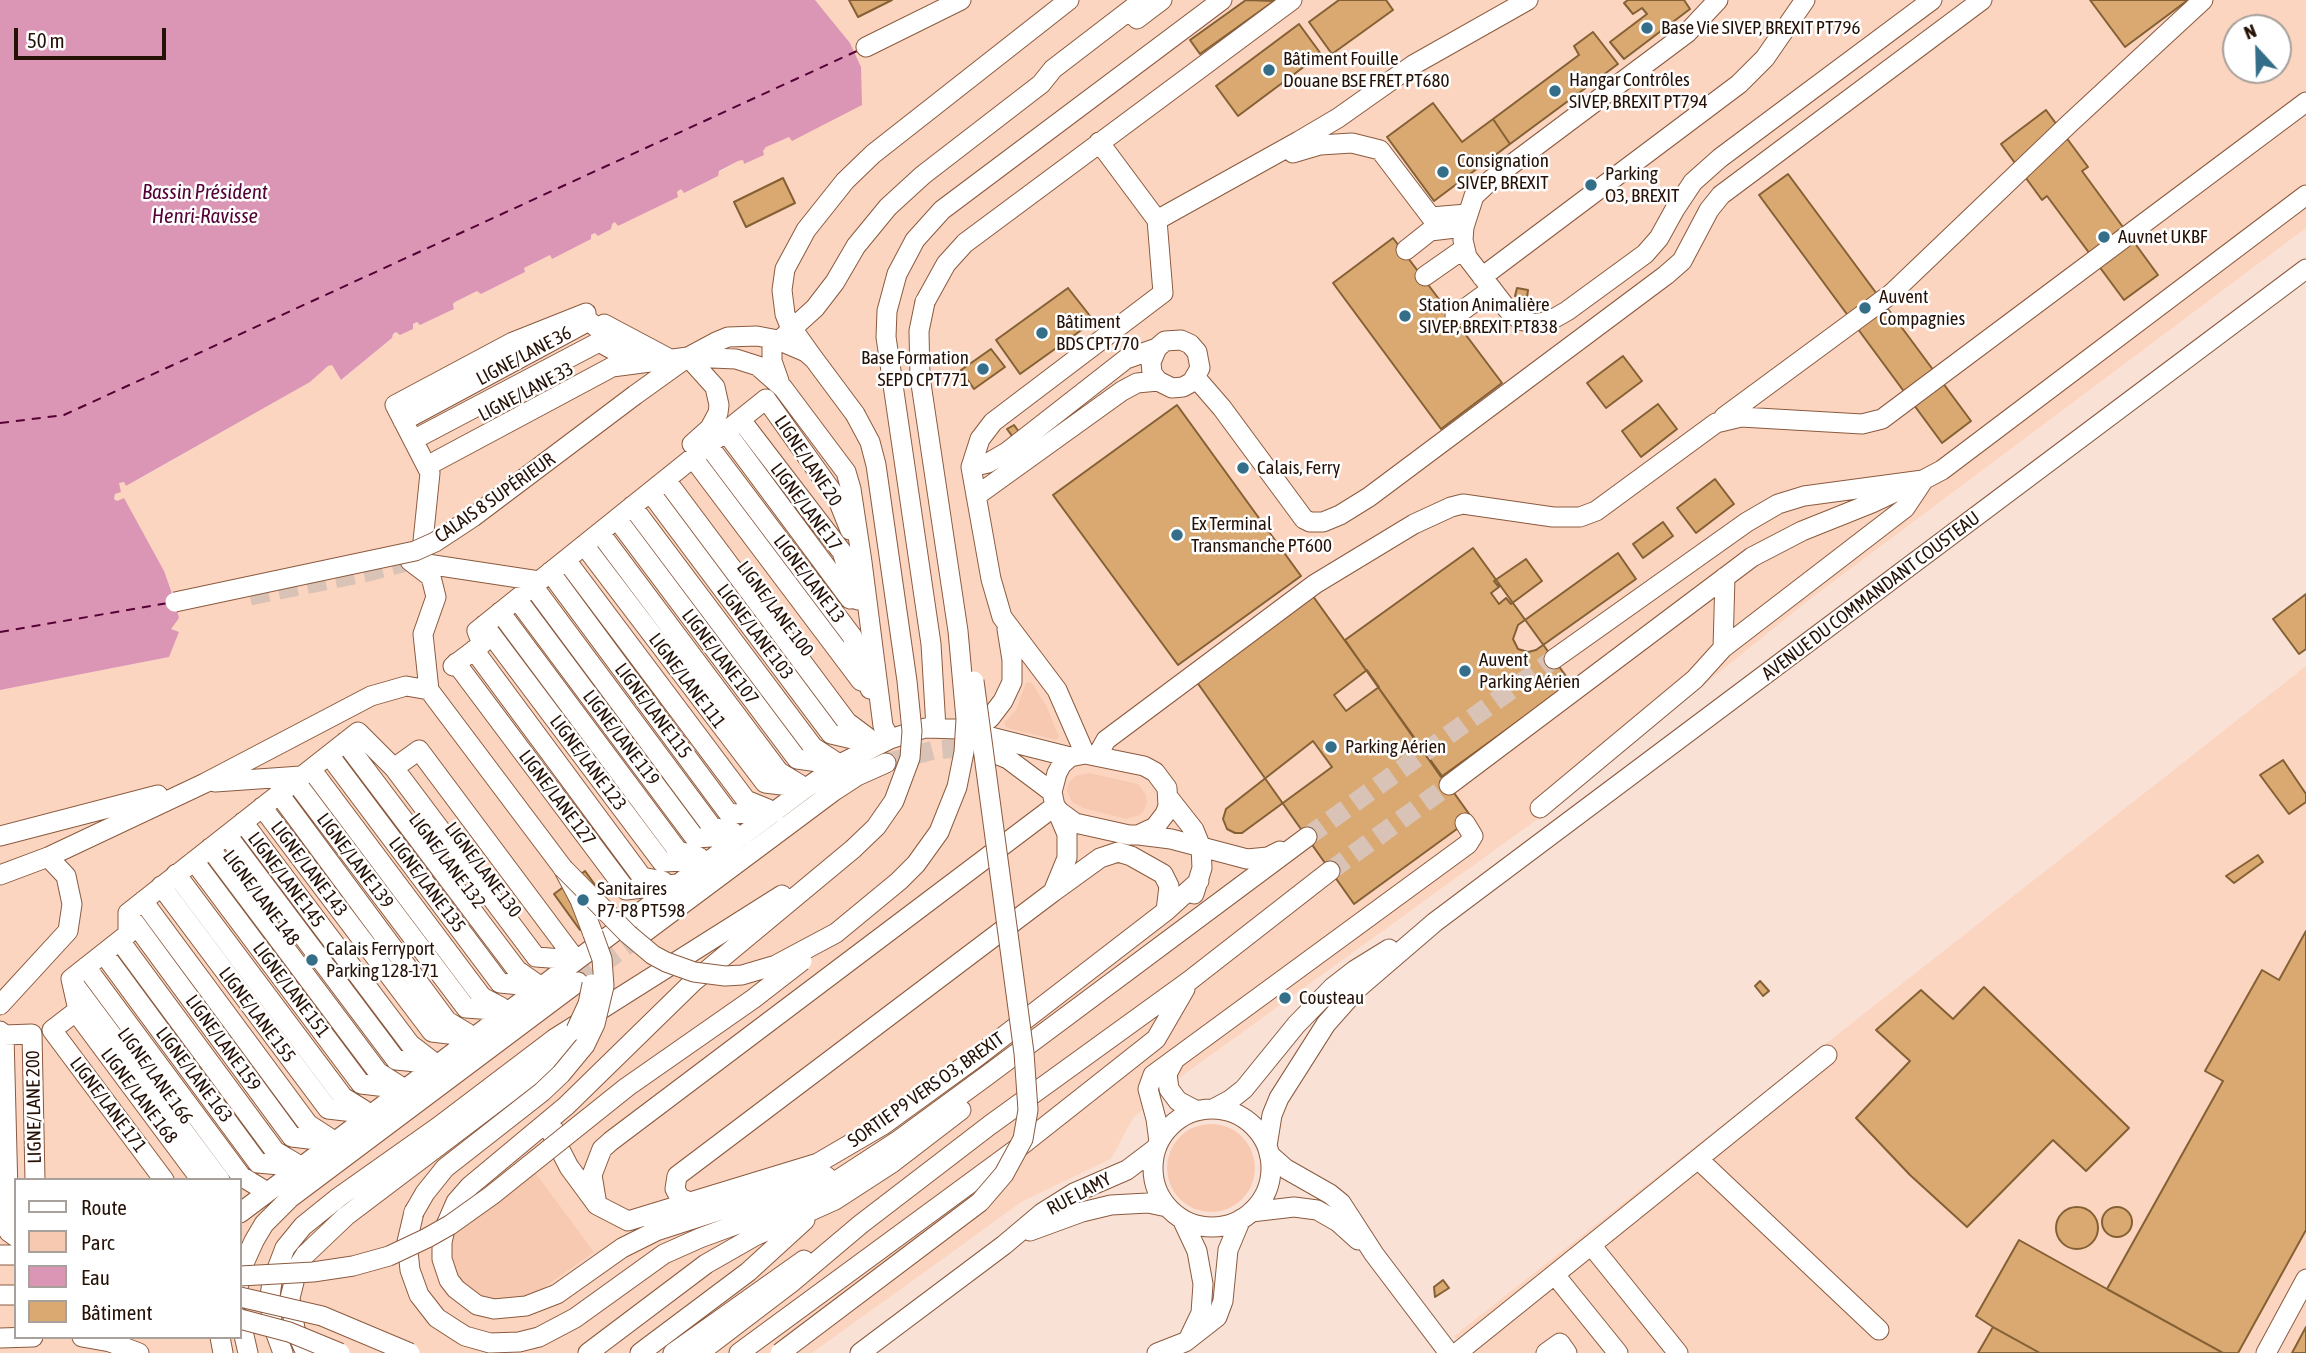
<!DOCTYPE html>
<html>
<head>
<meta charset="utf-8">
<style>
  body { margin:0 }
  #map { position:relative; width:2306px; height:1353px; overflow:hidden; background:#f9e2d5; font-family:"Asap Condensed",sans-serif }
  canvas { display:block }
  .legend { position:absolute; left:14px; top:1178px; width:228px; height:161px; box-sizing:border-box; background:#fff; border:2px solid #a8a09b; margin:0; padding:9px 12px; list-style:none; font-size:21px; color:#251106 }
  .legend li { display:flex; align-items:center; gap:14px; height:35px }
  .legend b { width:35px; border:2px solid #a8a09b }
  .north { position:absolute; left:2222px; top:14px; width:70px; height:70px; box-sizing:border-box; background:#fff; border:2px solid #a8a09b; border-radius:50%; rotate:338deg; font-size:19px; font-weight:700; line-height:28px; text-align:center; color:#251106 }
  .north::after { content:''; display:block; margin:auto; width:24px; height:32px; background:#356e88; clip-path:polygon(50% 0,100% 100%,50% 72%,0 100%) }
  .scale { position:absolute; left:14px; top:28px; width:152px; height:32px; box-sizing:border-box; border:4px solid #251106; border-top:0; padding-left:9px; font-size:21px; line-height:24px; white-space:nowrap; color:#251106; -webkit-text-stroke:5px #fff; paint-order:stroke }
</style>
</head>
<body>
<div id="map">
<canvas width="2306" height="1353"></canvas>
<ul class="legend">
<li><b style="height:9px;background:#fff"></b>Route</li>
<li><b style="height:19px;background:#f7c9b0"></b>Parc</li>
<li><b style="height:19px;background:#db96b6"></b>Eau</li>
<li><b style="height:19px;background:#d9a971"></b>Bâtiment</li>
</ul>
<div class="north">N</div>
<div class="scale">50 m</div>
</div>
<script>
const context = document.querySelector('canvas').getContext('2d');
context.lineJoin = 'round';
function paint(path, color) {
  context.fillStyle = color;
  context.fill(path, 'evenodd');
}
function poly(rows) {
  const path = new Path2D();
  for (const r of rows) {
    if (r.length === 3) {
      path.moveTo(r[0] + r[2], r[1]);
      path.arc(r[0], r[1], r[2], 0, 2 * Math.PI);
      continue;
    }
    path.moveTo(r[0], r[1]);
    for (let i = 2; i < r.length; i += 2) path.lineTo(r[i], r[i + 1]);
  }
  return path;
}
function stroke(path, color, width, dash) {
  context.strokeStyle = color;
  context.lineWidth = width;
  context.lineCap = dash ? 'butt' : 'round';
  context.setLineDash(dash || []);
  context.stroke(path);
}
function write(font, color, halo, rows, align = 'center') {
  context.font = font + ' "Asap Condensed",sans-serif';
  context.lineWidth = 5;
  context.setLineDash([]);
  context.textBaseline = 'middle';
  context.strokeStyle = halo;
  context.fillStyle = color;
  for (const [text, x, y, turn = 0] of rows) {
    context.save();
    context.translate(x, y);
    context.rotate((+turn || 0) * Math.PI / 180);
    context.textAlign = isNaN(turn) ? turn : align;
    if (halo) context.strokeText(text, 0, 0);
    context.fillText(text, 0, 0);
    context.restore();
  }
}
paint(poly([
  [815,0,2306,0,2306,228,1810,599,1539,818,1186,1073,1133,1118,1111,1159,1023,1201,812,1353,0,1353,0,690,169,657,179,632,171,629,123,498,117,501,114,499,119,483,125,482,127,486,310,382,328,366,332,365,342,380,392,338,393,334,412,326,417,322,420,325,454,309,455,302,477,291,482,294,525,272,524,268,550,255,552,258,615,222,677,197,677,192,681,189,684,193,738,161,743,160,745,164,763,155,763,151,766,147,783,139,790,137,792,141,850,43],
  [2236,28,2278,28,2278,70,2236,70],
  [16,1180,240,1180,240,1337,16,1337],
  [2306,666,2306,1353,1467,1353,1454,1336]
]), '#fcd5c0');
paint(poly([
  [1029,682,1032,683,1047,707,1059,737,1056,740,1007,728,1005,725,1004,723,1016,710,1026,683],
  [1089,773,1138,784,1146,795,1147,803,1144,810,1140,815,1126,819,1083,808,1072,802,1067,791,1068,784,1075,776],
  [1211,1168,44],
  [525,1159,594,1252,540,1290,519,1298,499,1300,483,1297,470,1290,460,1279,448,1255,456,1218]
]), '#f7c9b0');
paint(poly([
  [0,0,815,0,850,43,861,67,862,105,792,141,789,137,766,147,763,151,764,155,744,164,743,160,738,161,719,171,718,176,684,193,681,189,677,192,678,197,618,226,615,222,612,224,611,229,598,236,595,233,591,235,591,239,552,259,550,255,524,268,525,272,481,294,477,291,455,302,453,304,454,309,420,325,417,322,413,324,413,329,400,335,396,332,393,334,392,338,341,380,332,365,328,366,310,382,126,486,124,482,119,483,121,492,115,494,114,499,117,501,124,498,164,571,175,602,179,618,171,629,179,632,169,657,0,690]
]), '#db96b6');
stroke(poly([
  [0,423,64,415,857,51],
  [0,632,168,603]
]), '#540135', 2, [9, 7]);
const building = poly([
  [849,0,892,0,858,17,849,0],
  [1246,0,1274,1,1200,54,1190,40,1246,0],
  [1339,0,1386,0,1393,10,1332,54,1309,22,1339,0],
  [1628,0,1684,0,1690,9,1624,59,1610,42,1647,14,1642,8,1633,14,1624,3,1628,0],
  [2090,0,2188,0,2125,47,2090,0],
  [1299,24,1321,54,1238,116,1216,86,1299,24],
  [1593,32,1618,64,1510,144,1493,119,1579,55,1574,46,1593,32],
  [1433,103,1462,142,1493,119,1510,144,1434,201,1387,137,1433,103],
  [2046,110,2088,167,2082,171,2158,275,2124,300,2047,196,2042,200,2001,144,2046,110],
  [1788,174,1971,421,1942,443,1759,195,1788,174],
  [783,178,795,203,746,227,734,202,783,178],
  [1393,238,1502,383,1441,429,1333,283,1393,238],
  [1068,288,1094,321,1020,374,996,340,1068,288],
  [1517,288,1528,290,1527,297,1515,296,1517,288],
  [991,349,1005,367,974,389,961,370,991,349],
  [1623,356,1642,381,1606,408,1587,383,1623,356],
  [1658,404,1677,429,1641,457,1622,431,1658,404],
  [1177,405,1301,576,1178,665,1053,495,1177,405],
  [1014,425,1022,436,1015,440,1007,429,1014,425],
  [1715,479,1734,504,1696,533,1677,508,1715,479],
  [1663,522,1673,536,1643,558,1633,544,1663,522],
  [1473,548,1571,683,1441,777,1345,640,1473,548],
  [1618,553,1636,579,1536,650,1528,652,1518,649,1513,639,1518,625,1618,553],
  [1526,559,1542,581,1511,604,1506,598,1499,604,1491,593,1499,587,1494,581,1526,559],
  [1310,592,1472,818,1354,904,1194,678,1310,592],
  [2306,594,2306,649,2299,654,2273,619,2306,594],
  [1367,670,1379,687,1346,711,1334,695,1367,670],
  [1313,741,1332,767,1242,833,1235,833,1227,829,1223,819,1226,809,1313,741],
  [2283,760,2306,794,2306,802,2289,814,2260,775,2283,760],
  [2258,855,2263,862,2234,883,2226,876,2258,855],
  [585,871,611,907,580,930,554,894,585,871],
  [2306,931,2306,1230,2238,1353,2223,1353,2107,1289,2223,1081,2205,1071,2262,970,2279,980,2306,931],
  [1760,981,1769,991,1763,996,1755,986,1760,981],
  [1984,987,2129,1128,2086,1171,2053,1140,1967,1227,1910,1175,1856,1118,1910,1061,1876,1030,1921,990,1953,1019,1984,987],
  [2077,1228,21],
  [2117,1222,15],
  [2019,1240,2107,1289,2223,1353,2040,1353,1993,1327,1976,1316,2019,1240],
  [1443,1280,1449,1288,1435,1297,1434,1287,1443,1280],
  [1993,1327,2040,1353,1978,1353,1993,1327],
  [2306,1327,2306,1353,2292,1353,2306,1327]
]);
paint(building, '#d9a971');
stroke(building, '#846034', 2);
stroke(poly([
  [250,596,368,572,410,561],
  [886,763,934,750,960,748,981,750],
  [1307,837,1554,659],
  [1330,871,1449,785],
  [578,982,645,932]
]), '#d9c3b6', 19, [19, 10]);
const minor = poly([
  [1718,0,1687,33,1492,179,1474,196,1464,227,1463,240,1467,257,1508,310,1520,320,1537,324,1553,319,1567,311,1645,254,1659,238,1675,209,1693,182,1720,158,1932,0],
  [1137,19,1162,0],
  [866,47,961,0],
  [1293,153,1320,145,1352,143,1380,150,1431,217,1467,214],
  [1157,220,1299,141,1338,118,1413,65,1528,0],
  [1406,250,1430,231,1464,227],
  [1425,276,1465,248],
  [1482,277,1739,84,1765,58,1805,0],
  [925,302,946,264,965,243,1292,0],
  [1455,316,1492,289],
  [604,324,668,358],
  [688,357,715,387,719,405,718,413,710,428,692,444],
  [814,359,789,324,785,314,782,290,785,269,806,230,845,181,873,154,1069,0],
  [1196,378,1222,408,1304,519,1310,522,1323,522,1340,515,1369,497,1666,275,1682,261,1709,210,1721,195,1982,0],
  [779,381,772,361,772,347,815,308,835,282,856,246,888,207,923,175,1041,84,1053,69,1143,0],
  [635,395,688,357,716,342,728,337,757,336,778,340,806,352,814,359,855,414],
  [1724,417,1891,294,2070,123,2203,0],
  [741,420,842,552,858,600],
  [403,421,589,321,637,362],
  [726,432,850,599],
  [413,440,599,342,617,352],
  [708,445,852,636,870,689],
  [693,458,861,681],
  [427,466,612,367,688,357,736,359,758,366,783,388,846,472,851,489,862,562,883,726,890,739],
  [971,467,988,463,1007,452,1126,359,1157,348,1165,341,1181,340,1190,344,1197,352,1200,368,1192,382,1183,387,1172,388,1158,381,1152,373,1151,362,1157,348],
  [666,480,847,722,871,740],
  [650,492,831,734,878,745],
  [976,496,1122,391,1137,383,1158,381],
  [632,506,813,747,836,762],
  [617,519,797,759,840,765],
  [600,533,779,772,799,784],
  [584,545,765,783,806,788],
  [414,559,422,551,430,473,395,405,513,342,586,313],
  [566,560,746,800,768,809],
  [410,561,431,577,436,597,423,634,429,690,563,868,580,900,593,934],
  [414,562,539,581],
  [550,572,729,814,775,812],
  [533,586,712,827,733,832],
  [517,599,695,838,744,835],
  [500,612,678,851,699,857],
  [484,625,662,862,710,860],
  [1723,648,1725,577],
  [474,650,642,877,663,881],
  [1554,659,1747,522,1778,504,1804,496,1923,480,1942,470,2306,195],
  [456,663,626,890,677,884],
  [453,666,482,644,477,631,766,399,838,500,850,530],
  [936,728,931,644,886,337,887,311,897,274,915,240,942,210,1222,0],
  [973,732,990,718,1003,701,1012,682,1012,660,1007,629],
  [345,742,517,970,540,986],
  [1085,754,1057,690,1002,617,991,579,971,467,980,439,993,422,1163,293,1157,220,1099,142],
  [329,755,500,983,541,987],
  [1097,756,1106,740,1315,584,1414,524,1451,507,1463,504,1553,517,1580,517,1596,511,1716,423,1741,417,1862,424,1882,419,2306,102],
  [394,768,536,957,576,960],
  [311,769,482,997,501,1007],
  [295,781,466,1008,508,1011],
  [215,782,301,776],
  [1449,785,1752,557,1802,531,1872,503,1906,487],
  [1052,792,1057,773,1062,764,1070,757],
  [279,794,447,1021,467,1033],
  [1168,797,1194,830,1201,847,1202,868,1194,894],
  [262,807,432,1032,474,1037],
  [1540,808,1695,679,1723,648,1905,508,1923,481],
  [243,822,410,1044,436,1064],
  [227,835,396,1060,437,1064],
  [1139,835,1171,839,1247,859,1268,857,1280,851],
  [0,836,158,795],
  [210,848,378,1072,400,1086],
  [194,861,361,1084,404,1089],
  [176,874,343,1097,364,1110],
  [0,875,48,857,205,783,371,696,406,686,429,690],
  [161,886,328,1109,371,1114],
  [1053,892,1100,858,1118,852,1131,856,1163,874,1169,886,1166,911],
  [143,901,308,1124,331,1139],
  [128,914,292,1137,334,1142],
  [645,932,834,791,857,776,886,763],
  [120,941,275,1151,297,1164],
  [104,954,258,1163,301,1167],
  [86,967,241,1176,267,1192],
  [76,987,220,1180],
  [0,1005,68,931,72,904,66,876,48,857],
  [76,1012,201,1180],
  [0,1031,4,1035,32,1034,35,1180],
  [4,1035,9,1232,16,1237],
  [1175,1059,1167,1074,1169,1089,1178,1101,1197,1111],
  [1213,1109,1230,1100,1244,1089,1296,1025,1333,987,1355,970,1389,949],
  [1212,1168,59],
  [554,1130,552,1134,569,1167,597,1205,628,1221,818,1163,883,1125,978,1056,1166,911,1199,881],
  [1159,1142,1156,1119,1148,1089,1153,1075,1468,844,1473,836,1465,823],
  [1267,1146,1272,1115,1279,1098,1326,1024,1357,989,1435,922,2306,269],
  [1269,1154,1286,1169,1330,1194,1341,1203,1374,1254,1449,1353],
  [1698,1159,1879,1330],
  [826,1176,656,1231,622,1248,557,1294,526,1306,494,1309,477,1305,456,1289,449,1280,442,1259,442,1242,446,1225,456,1202,470,1186,566,1106,693,982,853,849],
  [164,1180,52,1030,78,1010,71,979,128,934,128,913,358,732,394,768,419,750,576,960],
  [597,1205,592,1175,602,1149,611,1141,1055,806,1067,834,1067,858,1053,892,677,1176,675,1189,680,1198,693,1203],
  [414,1212,407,1242,410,1270,419,1295,437,1318,465,1336,490,1343,519,1342,539,1337,575,1318,664,1254,700,1238,784,1207,830,1185,899,1140,985,1077,1307,837],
  [1251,1212,1294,1207,1317,1210,1338,1222,1358,1240],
  [240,1213,806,788,844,762,890,739,925,728,959,729,1070,757,1085,754,1144,766,1155,772,1167,788,1168,806,1165,814,1155,827,1138,835,1129,835,1075,823,1060,812,1055,806,1052,792,1008,759,988,751],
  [1182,1219,1197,1251,1203,1284,1201,1313,1190,1336],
  [1030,1231,1082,1212,1111,1205,1148,1203,1167,1207],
  [1591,1245,1678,1353],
  [0,1255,16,1255],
  [1555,1275,1618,1353],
  [240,1282,245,1261,254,1241,264,1224,290,1198,578,982],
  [0,1295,16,1295],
  [240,1318,248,1353],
  [82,1337,110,1342,139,1353],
  [220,1337,223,1353],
  [0,1338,33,1337],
  [283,1353,272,1323,270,1296,272,1282,285,1248,303,1226,339,1197,438,1127,554,1039,782,895],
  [306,1353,295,1329,290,1298,298,1266,305,1255,346,1216,543,1067,563,1049,573,1034],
  [588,1353,706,1264,755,1236,835,1200,892,1163,961,1110],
  [640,1353,748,1272,805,1220],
  [673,1353,804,1260],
  [699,1353,791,1283,861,1224,990,1125,1189,981,1330,871],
  [739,1353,1018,1148,1156,1039,1185,989],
  [860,1353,1004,1245,1042,1213,1074,1193,1127,1170,1156,1148],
  [1157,1353,1185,1342,1217,1317,1223,1301,1228,1250,1241,1219],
  [1457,1353,1827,1055],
  [1546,1353,1560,1343,1567,1353],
  [2266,1353,2306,1279]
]);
stroke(minor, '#8b5a3e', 21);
stroke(minor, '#fff', 19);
const minorBridge = poly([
  [175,602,415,551,435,542,473,517,635,395],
  [853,849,876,827,894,801,910,758,912,731,907,681,876,465,870,442,855,414],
  [563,868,628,934,653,955,666,962,694,972,725,976,742,975,776,965,836,933,899,881,916,864,939,832,957,787,964,752,966,719,958,631,920,377,919,331,925,302],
  [576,1030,588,1004,592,984],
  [414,1212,425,1193,445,1168,542,1092,561,1074,585,1045,595,1024,604,986,602,959,593,934],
  [240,1276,313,1272,353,1266,389,1256,427,1238,450,1225,492,1195,627,1087,753,999,802,961],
  [240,1297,322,1316,410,1353],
  [240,1319,289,1332,340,1353],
  [780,1353,980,1202,1004,1174,1023,1139,1028,1110,1024,1053,974,681]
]);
stroke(minorBridge, '#8b5a3e', 21, []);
stroke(minorBridge, '#fff', 19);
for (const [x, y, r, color] of [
  [1647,28,7,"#356e88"],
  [1269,70,7,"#356e88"],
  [1555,91,7,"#356e88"],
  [1443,172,7,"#356e88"],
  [1591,185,7,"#356e88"],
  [2104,237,7,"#356e88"],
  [1865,308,7,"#356e88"],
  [1405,316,7,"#356e88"],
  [1042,333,7,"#356e88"],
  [983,369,7,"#356e88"],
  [1243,468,7,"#356e88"],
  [1177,535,7,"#356e88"],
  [1465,671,7,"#356e88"],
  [1331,747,7,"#356e88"],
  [583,900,7,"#356e88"],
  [312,960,7,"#356e88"],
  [1285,998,7,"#356e88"]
]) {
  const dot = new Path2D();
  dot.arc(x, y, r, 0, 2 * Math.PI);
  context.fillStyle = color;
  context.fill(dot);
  stroke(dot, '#fff', 2.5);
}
write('19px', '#251106', '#fff', [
  ["Base Vie SIVEP, BREXIT PT796",1661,28],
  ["Bâtiment Fouille",1283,59],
  ["Douane BSE FRET PT680",1283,81],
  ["Hangar Contrôles",1569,80],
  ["SIVEP, BREXIT PT794",1569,102],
  ["Consignation",1457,161],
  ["SIVEP, BREXIT",1457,183],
  ["Parking",1605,174],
  ["O3, BREXIT",1605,196],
  ["Auvnet UKBF",2118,237],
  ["Auvent",1879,297],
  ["Compagnies",1879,319],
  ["Station Animalière",1419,305],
  ["SIVEP, BREXIT PT838",1419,327],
  ["Bâtiment",1056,322],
  ["BDS CPT770",1056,344],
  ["Base Formation",969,358,"right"],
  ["SEPD CPT771",969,380,"right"],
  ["Calais, Ferry",1257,468],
  ["Ex Terminal",1191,524],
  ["Transmanche PT600",1191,546],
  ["Auvent",1479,660],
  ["Parking Aérien",1479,682],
  ["Parking Aérien",1345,747],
  ["Sanitaires",597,889],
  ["P7-P8 PT598",597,911],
  ["Calais Ferryport",326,949],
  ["Parking 128-171",326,971],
  ["Cousteau",1299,998]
], 'left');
write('19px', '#251106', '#fff', [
  ["LIGNE/LANE 36",524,356,-28],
  ["LIGNE/LANE 33",526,392,-28],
  ["LIGNE/LANE 20",808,461,56],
  ["CALAIS 8 SUPÉRIEUR",495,498,-35],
  ["LIGNE/LANE 17",806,507,53],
  ["LIGNE/LANE 13",809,579,53],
  ["AVENUE DU COMMANDANT COUSTEAU",1871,596,-37],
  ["LIGNE/LANE 100",775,609,53],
  ["LIGNE/LANE 103",755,632,53],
  ["LIGNE/LANE 107",720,657,53],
  ["LIGNE/LANE 111",687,681,53],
  ["LIGNE/LANE 115",653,711,53],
  ["LIGNE/LANE 119",621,738,53],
  ["LIGNE/LANE 123",588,763,53],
  ["LIGNE/LANE 127",557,798,53],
  ["LIGNE/LANE 139",355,861,53],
  ["LIGNE/LANE 132",447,861,53],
  ["LIGNE/LANE 143",309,869,53],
  ["LIGNE/LANE 130",483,870,53],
  ["LIGNE/LANE 145",286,880,53],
  ["LIGNE/LANE 135",427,885,53],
  ["LIGNE/LANE 148",261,898,53],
  ["LIGNE/LANE 151",291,990,53],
  ["LIGNE/LANE 155",257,1015,53],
  ["LIGNE/LANE 159",223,1043,54],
  ["LIGNE/LANE 163",194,1075,53],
  ["LIGNE/LANE 166",155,1076,54],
  ["SORTIE P9 VERS O3, BREXIT",926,1090,-35],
  ["LIGNE/LANE 168",139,1096,53],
  ["LIGNE/LANE 171",108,1105,53],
  ["LIGNE/LANE 200",34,1107,-91],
  ["RUE LAMY",1079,1194,-28]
]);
write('italic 21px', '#540135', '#fff', [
  ["Bassin Président",205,192],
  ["Henri-Ravisse",205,216]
]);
</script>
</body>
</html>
